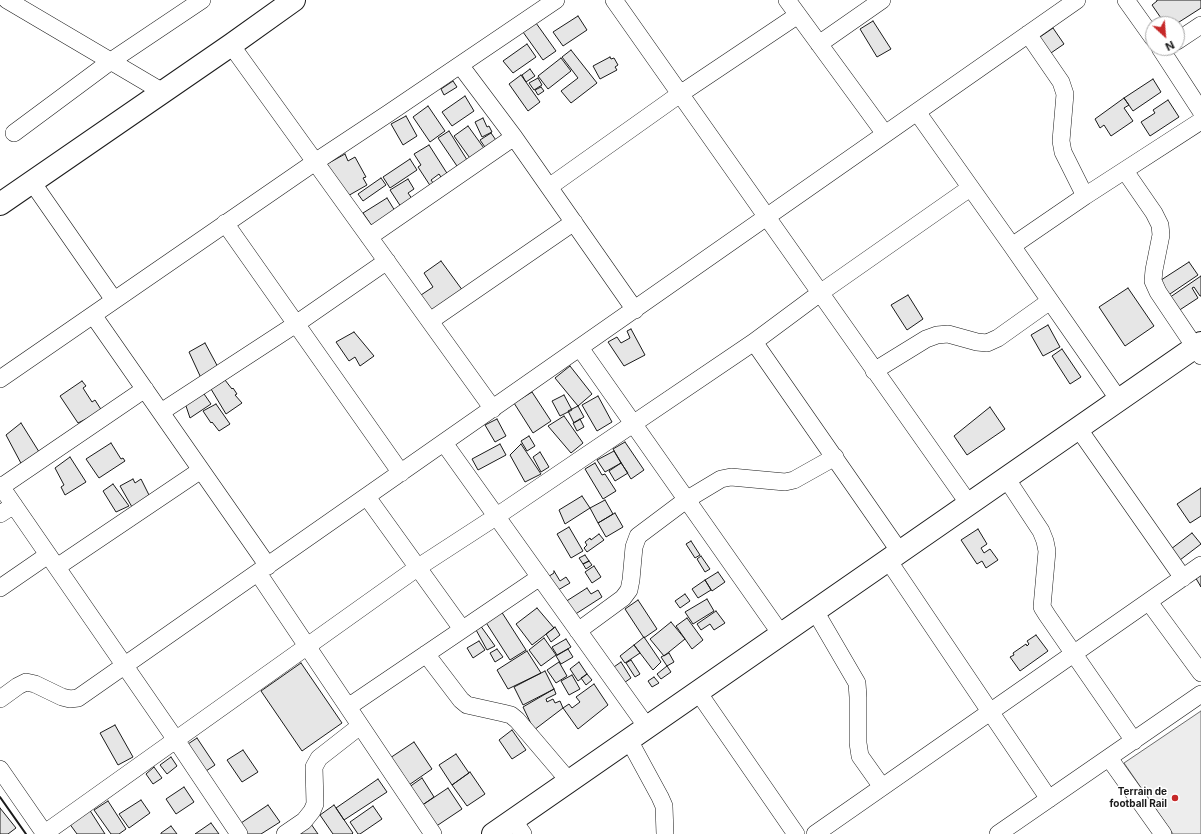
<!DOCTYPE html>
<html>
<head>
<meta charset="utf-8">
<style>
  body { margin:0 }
  #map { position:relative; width:1201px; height:834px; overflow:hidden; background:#fff; font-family:Inter,sans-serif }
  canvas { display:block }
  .north { position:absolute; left:1145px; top:16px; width:40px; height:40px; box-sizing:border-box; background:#fff; border:1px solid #a3a3a3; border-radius:50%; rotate:154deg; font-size:11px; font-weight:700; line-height:16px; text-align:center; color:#1a1a1a }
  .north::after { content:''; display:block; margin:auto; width:14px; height:18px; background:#c62828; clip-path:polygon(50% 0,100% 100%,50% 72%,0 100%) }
</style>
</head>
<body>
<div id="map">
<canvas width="1201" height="834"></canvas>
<div class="north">N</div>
</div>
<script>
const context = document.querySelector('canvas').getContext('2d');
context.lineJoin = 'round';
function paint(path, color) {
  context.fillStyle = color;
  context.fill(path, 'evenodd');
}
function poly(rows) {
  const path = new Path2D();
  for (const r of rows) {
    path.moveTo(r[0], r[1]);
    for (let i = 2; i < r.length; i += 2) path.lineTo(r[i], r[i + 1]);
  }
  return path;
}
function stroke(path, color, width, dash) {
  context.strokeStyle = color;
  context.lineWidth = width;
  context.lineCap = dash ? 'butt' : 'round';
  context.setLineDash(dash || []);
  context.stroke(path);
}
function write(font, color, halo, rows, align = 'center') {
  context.font = font + ' Inter,sans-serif';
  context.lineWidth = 3;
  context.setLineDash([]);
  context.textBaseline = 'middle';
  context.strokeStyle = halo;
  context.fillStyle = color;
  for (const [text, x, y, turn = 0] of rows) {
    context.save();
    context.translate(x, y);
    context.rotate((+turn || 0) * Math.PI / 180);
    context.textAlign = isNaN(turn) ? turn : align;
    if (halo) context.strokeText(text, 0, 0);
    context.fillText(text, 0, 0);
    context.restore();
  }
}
const built = poly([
  [1201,711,1201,834,1173,834,1124,763,1201,711]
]);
paint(built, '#ededed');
stroke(built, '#6a6a6a', 1);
const building = poly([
  [1157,0,1201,0,1201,8,1176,24,1172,24,1168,18,1163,21,1152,5,1157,1,1157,0],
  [578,16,587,30,563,46,553,32,578,16],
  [873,21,891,49,877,57,860,29,873,21],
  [536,23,556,51,543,60,523,32,536,23],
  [1053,28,1064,44,1048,55,1037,39,1053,28],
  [527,44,536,57,513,73,503,61,527,44],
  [571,50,597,83,571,103,561,91,578,78,562,57,571,50],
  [610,57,611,59,614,58,618,65,615,67,617,70,600,79,593,66,610,57],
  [561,58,571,71,548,89,538,76,561,58],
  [530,69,535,76,526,82,522,75,530,69],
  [521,75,540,102,528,111,509,84,521,75],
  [538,78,542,85,534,90,529,83,538,78],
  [1153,79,1161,92,1133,111,1124,98,1153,79],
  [453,81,457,87,444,95,441,89,453,81],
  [541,87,544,91,538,95,535,90,541,87],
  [465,96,474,111,452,126,442,112,465,96],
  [1124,98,1129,105,1124,108,1133,121,1111,136,1104,125,1100,128,1095,119,1124,98],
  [1168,100,1179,117,1150,136,1141,122,1155,113,1153,110,1168,100],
  [428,106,445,131,430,142,413,117,428,106],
  [406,116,417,136,403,145,391,124,406,116],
  [483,118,487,127,489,126,492,132,482,137,475,122,483,118],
  [468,126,486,151,472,161,454,136,468,126],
  [449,131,469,163,459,169,438,138,449,131],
  [491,133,498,143,487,150,480,140,491,133],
  [429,145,450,178,444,182,439,174,431,180,436,187,433,190,418,167,421,165,414,154,429,145],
  [345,154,348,161,355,157,366,177,363,178,367,185,346,197,327,164,345,154],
  [410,159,417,170,390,188,383,177,410,159],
  [381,178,386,185,363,201,358,194,381,178],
  [408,179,414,189,408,193,415,203,403,210,390,190,408,179],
  [387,198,395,211,372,226,363,213,387,198],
  [441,261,463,291,430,314,418,297,433,287,424,273,441,261],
  [1189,262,1198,275,1167,296,1158,282,1189,262],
  [1201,276,1201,296,1200,296,1194,287,1192,288,1198,298,1175,313,1166,300,1201,276],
  [1128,288,1154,326,1125,346,1099,307,1128,288],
  [908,295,923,319,907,330,891,305,908,295],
  [1048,325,1060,347,1043,356,1031,335,1048,325],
  [631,329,645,355,624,366,608,342,617,337,621,343,630,338,627,331,631,329],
  [354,332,374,356,360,366,355,357,349,361,336,342,354,332],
  [205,343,219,369,201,378,189,352,205,343],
  [1062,349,1081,377,1070,384,1052,356,1062,349],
  [570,366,592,394,578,406,555,378,570,366],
  [225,380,232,389,233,388,237,394,235,395,242,403,226,414,211,389,225,380],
  [82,381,86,386,83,388,92,402,95,400,102,411,78,423,60,396,82,381],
  [202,391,211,404,190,418,185,403,202,391],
  [532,392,551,421,533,433,514,403,532,392],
  [564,395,572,410,560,416,552,401,564,395],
  [598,396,612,422,597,431,582,405,598,396],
  [216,404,230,424,219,431,212,422,211,423,203,411,216,404],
  [578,406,584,417,574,423,568,411,578,406],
  [990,407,1005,429,967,455,954,436,990,407],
  [564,416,583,443,571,453,548,426,564,416],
  [497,419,506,436,495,442,485,425,497,419],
  [580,419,584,427,577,431,573,423,580,419],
  [21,423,41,455,23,467,6,435,21,423],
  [529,436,535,446,527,451,521,441,529,436],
  [625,442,644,470,631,479,613,449,625,442],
  [111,443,121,459,123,458,125,461,99,478,86,459,111,443],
  [500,444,506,455,478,470,472,459,500,444],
  [521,444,541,474,525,482,510,455,521,444],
  [614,451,621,463,605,472,597,460,614,451],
  [540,452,549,467,541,472,533,457,540,452],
  [70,457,86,482,65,495,61,487,64,485,55,468,70,457],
  [595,463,602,475,605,474,616,491,603,499,585,469,595,463],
  [621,463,628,473,615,481,609,471,621,463],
  [133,479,135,483,141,479,150,497,132,507,120,486,133,479],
  [113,484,129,506,116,512,103,491,113,484],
  [1201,488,1201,516,1190,523,1177,504,1201,488],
  [582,496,590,508,565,524,559,510,582,496],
  [605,500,613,514,598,523,590,508,605,500],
  [615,513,623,527,606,537,598,523,615,513],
  [569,527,583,551,571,558,557,534,569,527],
  [978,529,987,544,981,548,984,553,990,549,998,560,986,568,982,561,977,564,961,540,978,529],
  [1192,533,1201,544,1180,560,1171,549,1192,533],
  [599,534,604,540,587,552,584,548,587,545,585,542,590,538,591,540,599,534],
  [691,541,700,555,695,558,686,544,691,541],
  [585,555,589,561,583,564,579,558,585,555],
  [701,556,710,569,705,572,697,559,701,556],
  [589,561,592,565,586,569,583,564,589,561],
  [594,566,601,577,592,583,585,572,594,566],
  [554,571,560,581,566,577,570,583,553,593,543,580,554,573,554,571],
  [1201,571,1201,587,1194,575,1201,571],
  [718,572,725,582,712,591,705,580,718,572],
  [705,580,711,590,698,598,692,589,705,580],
  [587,588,591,594,598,590,602,597,574,615,565,602,587,588],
  [685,594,690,601,680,608,675,601,685,594],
  [707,599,714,611,693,624,685,612,707,599],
  [638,600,657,629,644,638,625,609,638,600],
  [537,608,554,628,532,645,516,624,537,608],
  [501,611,526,650,510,660,485,621,501,611],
  [716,611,725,623,714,630,710,624,701,630,697,624,716,611],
  [687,618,703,640,692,649,676,626,687,618],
  [671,622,685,639,664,656,650,639,671,622],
  [480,625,495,646,487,650,475,628,480,625],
  [555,627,560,635,551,642,546,634,555,627],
  [1036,635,1048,651,1020,671,1010,657,1014,655,1013,653,1026,644,1027,646,1029,644,1027,641,1036,635],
  [644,637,661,662,653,670,634,645,644,637],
  [544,638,556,655,541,666,529,650,544,638],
  [566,639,571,647,557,655,552,647,566,639],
  [479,641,485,650,473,658,467,648,479,641],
  [634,645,640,653,625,663,620,656,634,645],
  [497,649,503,657,495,662,490,653,497,649],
  [568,649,573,657,561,664,556,656,568,649],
  [527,651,541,673,508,689,497,670,527,651],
  [669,653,674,662,667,666,661,657,669,653],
  [631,660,640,674,635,677,626,663,631,660],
  [559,662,567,676,556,683,547,670,559,662],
  [579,662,587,674,578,681,570,669,579,662],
  [621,662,631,678,621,685,611,669,621,662],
  [301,663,342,723,302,751,261,691,301,663],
  [667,666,671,672,661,679,657,674,667,666],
  [545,671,554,689,523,705,514,687,545,671],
  [587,674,592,680,586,685,581,678,587,674],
  [572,675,580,689,569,695,561,681,572,675],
  [654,677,659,683,652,687,648,681,654,677],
  [594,684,608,705,578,729,563,708,569,704,572,708,580,702,576,697,594,684],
  [554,689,556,694,546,699,547,702,553,699,555,703,560,701,563,708,534,730,523,707,554,689],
  [115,725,133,757,118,765,100,733,115,725],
  [512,730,526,750,512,759,499,740,512,730],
  [197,738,215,765,206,771,188,744,197,738],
  [414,742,432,769,406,787,387,760,414,742],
  [243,750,258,772,242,782,227,760,243,750],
  [456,754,469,773,452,785,439,765,456,754],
  [171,757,177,766,167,774,160,765,171,757],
  [154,767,162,778,153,784,146,774,154,767],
  [470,772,485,794,467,806,452,785,470,772],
  [422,778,434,797,418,808,405,790,422,778],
  [378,779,387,792,344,820,336,808,378,779],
  [184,787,194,802,176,814,166,799,184,787],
  [448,788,462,809,432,829,418,808,448,788],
  [141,800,150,813,129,828,119,814,141,800],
  [108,801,126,829,119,834,111,834,94,810,108,801],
  [268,805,280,822,261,834,244,834,238,825,268,805],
  [334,805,353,833,352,834,333,834,320,815,334,805],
  [373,806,382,819,360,834,358,834,350,822,373,806],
  [0,808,16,828,8,834,0,834,0,808],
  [89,809,105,834,77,834,69,823,89,809],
  [211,823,219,834,195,834,211,823],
  [311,824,318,834,302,834,300,831,311,824],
  [171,826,177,834,161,834,161,833,171,826]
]);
paint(building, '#e6e6e6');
stroke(building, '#1a1a1a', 1);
const minor = poly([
  [7,0,163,92],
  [614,0,969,504],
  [787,0,885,134],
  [1126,0,1153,38],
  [1028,34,1061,82,1065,94,1061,141,1063,152,1085,196],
  [1177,41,1201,25],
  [819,44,882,0],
  [231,45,493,409],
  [1160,48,1201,111],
  [460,65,514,137,635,310],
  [917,112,1012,246,1119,400],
  [14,133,111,61,202,0],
  [1125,171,1154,213,1160,225,1161,235,1154,270,1153,281,1158,292,1201,356],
  [32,182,114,300],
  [549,187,680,94,798,15],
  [225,223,401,473],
  [369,237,514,137],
  [1012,246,1085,196,1201,121],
  [93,315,268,566],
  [430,321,574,222],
  [754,342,900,552],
  [580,348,781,634],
  [874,371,926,339,937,335,948,334,977,342,987,343,998,338,1050,301],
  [0,379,315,162,389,113,556,0],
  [161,412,296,324,387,261],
  [1078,428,1183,578],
  [444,443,647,727],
  [1006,478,1041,531,1045,541,1047,551,1042,607,1047,615,1134,741],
  [0,485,176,740,239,834],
  [1,487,145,389],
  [367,497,462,629],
  [0,514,14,505],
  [888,560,1049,799],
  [57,567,201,470],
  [258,573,433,834],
  [0,588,48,555],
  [1149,602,1201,673],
  [815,611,857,683,858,697,858,743,860,756,882,787],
  [578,631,623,598,629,590,631,580,634,547,638,536,686,500,721,479,731,477,785,482,794,480,835,457],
  [426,654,461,700,467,705,503,713,511,715,517,720,569,781],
  [698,692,796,834],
  [0,699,18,686,26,682,35,684,62,697,70,699,78,698,1077,0],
  [348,707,540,577],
  [629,740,660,797,664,806,665,834],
  [1109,758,1163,834],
  [0,769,45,834],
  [513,820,523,834],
  [45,833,417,568,497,516,754,342,820,293,970,188],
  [285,834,304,821,312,811,315,804,314,767,319,758,360,726],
  [815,834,1201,565],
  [998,834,1201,694]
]);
const major = poly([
  [493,834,1201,343]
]);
const highway = poly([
  [0,204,231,45,294,0]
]);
stroke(minor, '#1a1a1a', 18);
stroke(major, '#1a1a1a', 24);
stroke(highway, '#1a1a1a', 24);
stroke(minor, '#fff', 17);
stroke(major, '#fff', 22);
stroke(highway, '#fff', 22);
stroke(poly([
  [0,797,26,834]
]), '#1a1a1a', 2);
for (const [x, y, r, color] of [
  [1175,798,4,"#c62828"]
]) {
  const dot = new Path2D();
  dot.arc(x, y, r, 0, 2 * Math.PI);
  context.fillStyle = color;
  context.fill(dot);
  stroke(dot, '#fff', 1.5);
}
write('bold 10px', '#1a1a1a', '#fff', [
  ["Terrain de",1167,792],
  ["football Rail",1167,804]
], 'right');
</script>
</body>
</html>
